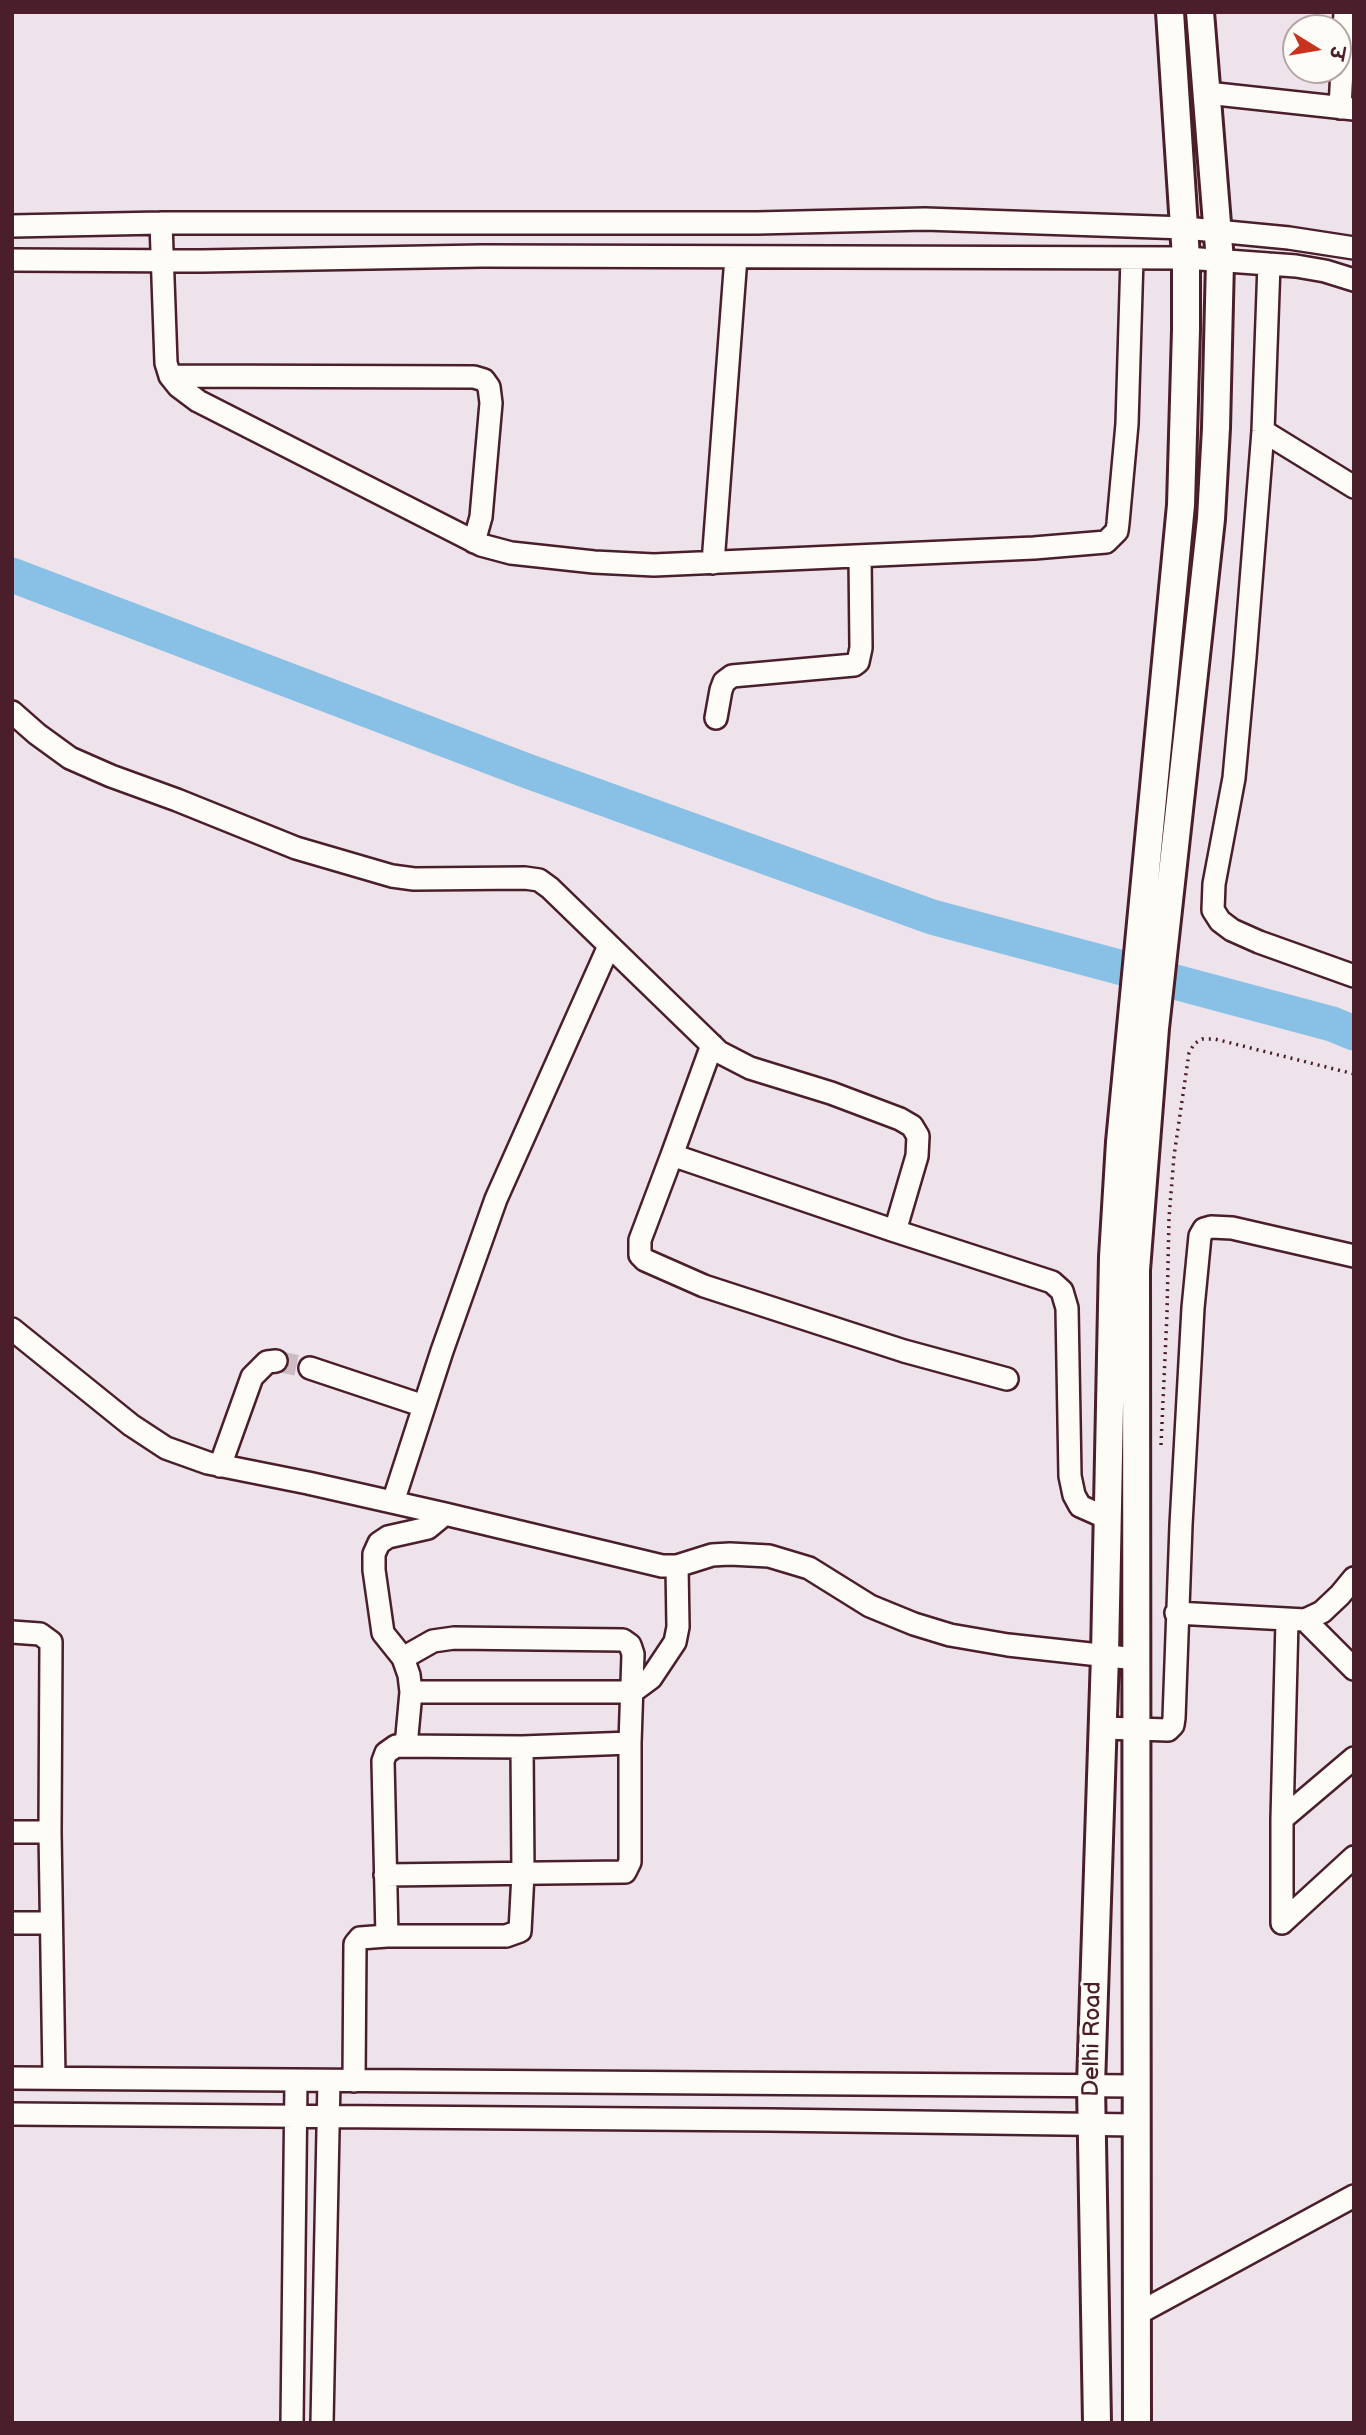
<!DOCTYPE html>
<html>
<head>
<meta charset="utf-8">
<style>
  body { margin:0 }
  #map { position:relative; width:1366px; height:2435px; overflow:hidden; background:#efe3eb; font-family:"Balsamiq Sans","Playpen Sans Deva",sans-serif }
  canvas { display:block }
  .frame { position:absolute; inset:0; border:14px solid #4a1f2b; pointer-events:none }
  .north { position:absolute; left:1282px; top:14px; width:70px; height:70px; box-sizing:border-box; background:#fdfcf7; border:2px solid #b5a4a5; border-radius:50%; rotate:101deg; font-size:19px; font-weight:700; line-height:28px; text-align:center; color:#4a1f2b }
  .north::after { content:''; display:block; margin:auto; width:24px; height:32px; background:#c8321e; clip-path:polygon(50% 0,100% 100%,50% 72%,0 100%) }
</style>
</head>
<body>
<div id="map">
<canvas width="1366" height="2435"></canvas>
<div class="frame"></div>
<div class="north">उ</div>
</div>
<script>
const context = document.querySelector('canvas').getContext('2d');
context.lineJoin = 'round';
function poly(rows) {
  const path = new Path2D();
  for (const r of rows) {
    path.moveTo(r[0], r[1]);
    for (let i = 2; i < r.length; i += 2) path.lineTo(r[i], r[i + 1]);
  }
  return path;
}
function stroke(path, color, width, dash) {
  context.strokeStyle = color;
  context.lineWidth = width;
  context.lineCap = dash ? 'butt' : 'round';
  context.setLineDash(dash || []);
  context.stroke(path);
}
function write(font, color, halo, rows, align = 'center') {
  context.font = font + ' "Balsamiq Sans",sans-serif';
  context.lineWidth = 6;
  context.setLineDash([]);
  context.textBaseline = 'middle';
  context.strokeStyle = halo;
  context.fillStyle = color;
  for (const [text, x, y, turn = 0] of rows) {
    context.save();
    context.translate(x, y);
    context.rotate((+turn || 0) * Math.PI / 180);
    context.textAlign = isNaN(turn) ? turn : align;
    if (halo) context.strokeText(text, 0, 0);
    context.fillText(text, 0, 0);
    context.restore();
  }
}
stroke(poly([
  [12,575,530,772,932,917,1332,1024,1354,1033]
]), '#88c0e6', 35);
stroke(poly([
  [276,1361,310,1368]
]), '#cebcc5', 21, [21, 10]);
const minor = poly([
  [1207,93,1354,109],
  [1340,108,1345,12],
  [161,223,166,363,170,376,178,386,198,401,481,545,511,553,594,562,654,565,1034,548,1106,542,1117,531,1118,523,1127,424,1132,258],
  [12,226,161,223,757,223,925,219,1185,228,1289,238,1354,248],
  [12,260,202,261,482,256,1186,258,1296,266,1325,271,1354,280],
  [1269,264,1263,431,1245,657,1234,778,1214,884,1213,910,1220,921,1232,930,1259,942,1354,976],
  [170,376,474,377,484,380,489,387,491,403,481,517,474,542],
  [1263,431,1354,487],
  [713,563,736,257],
  [12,712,37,734,70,758,111,776,177,800,296,848,392,876,414,879,525,878,539,880,550,888,719,1052,750,1068,831,1093,900,1119,912,1126,918,1136,917,1156,895,1231,1052,1282,1062,1291,1067,1308,1070,1476,1074,1495,1080,1506,1107,1518],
  [716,718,721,690,724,682,732,676,854,665,858,662,861,648,860,556],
  [712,1045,672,1155,895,1231],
  [672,1155,640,1240,640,1255,645,1260,704,1286,904,1351,1007,1379],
  [12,1329,131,1425,166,1448,208,1463,308,1483,445,1514,662,1566,677,1566,712,1555,730,1554,769,1556,809,1568,870,1606,914,1624,950,1635,1008,1645,1136,1659],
  [310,1368,424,1406],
  [220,1466,252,1377,267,1362,276,1361],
  [393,1502,442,1351,496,1199,609,946],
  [1176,1613,1305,1620,1322,1612,1340,1595,1354,1578],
  [1305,1620,1354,1669],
  [12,1632,40,1634,51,1642,50,1832,54,2078],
  [403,1658,433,1641,454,1638,623,1640,630,1645,633,1654,630,1743],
  [411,1692,632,1692,651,1678,675,1642,678,1627,677,1566],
  [1102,1728,1168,1730,1173,1725,1174,1718,1181,1525,1193,1308,1200,1236,1204,1229,1211,1227,1232,1228,1354,1256],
  [406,1746,411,1692,409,1675,403,1658,383,1633,374,1570,374,1554,379,1543,388,1537,428,1528,445,1514],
  [1282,1819,1287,1621],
  [12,1832,50,1832],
  [12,1923,51,1923],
  [1282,1923,1282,1819,1354,1758],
  [1282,1923,1354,1857],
  [387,1936,506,1936,520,1931,523,1874,522,1747],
  [12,2078,1136,2086],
  [354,2081,355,1944,360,1938,387,1936,383,1761,386,1753,396,1746,522,1747,630,1743,630,1862,625,1872,385,1875],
  [12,2114,770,2120,1136,2125],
  [1137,2314,1354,2196],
  [292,2423,296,2081],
  [322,2423,329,2081]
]);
const major = poly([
  [1097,2423,1091,2085,1105,1655,1113,1257,1120,1142,1181,505,1186,330,1186,258,1170,12],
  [1137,2423,1136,1270,1155,1028,1211,519,1216,428,1220,261,1200,12]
]);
stroke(minor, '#4a1f2b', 26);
stroke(major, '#4a1f2b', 32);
stroke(poly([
  [1161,1445,1167,1314,1169,1218,1174,1156,1189,1053,1194,1044,1202,1039,1215,1039,1354,1074]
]), '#4a1f2b', 3.5, [2, 5]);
stroke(minor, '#fdfcf7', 21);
stroke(major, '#fdfcf7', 26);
write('23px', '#4a1f2b', '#fdfcf7', [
  ["Delhi Road",1093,2039,-89]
]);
</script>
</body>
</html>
